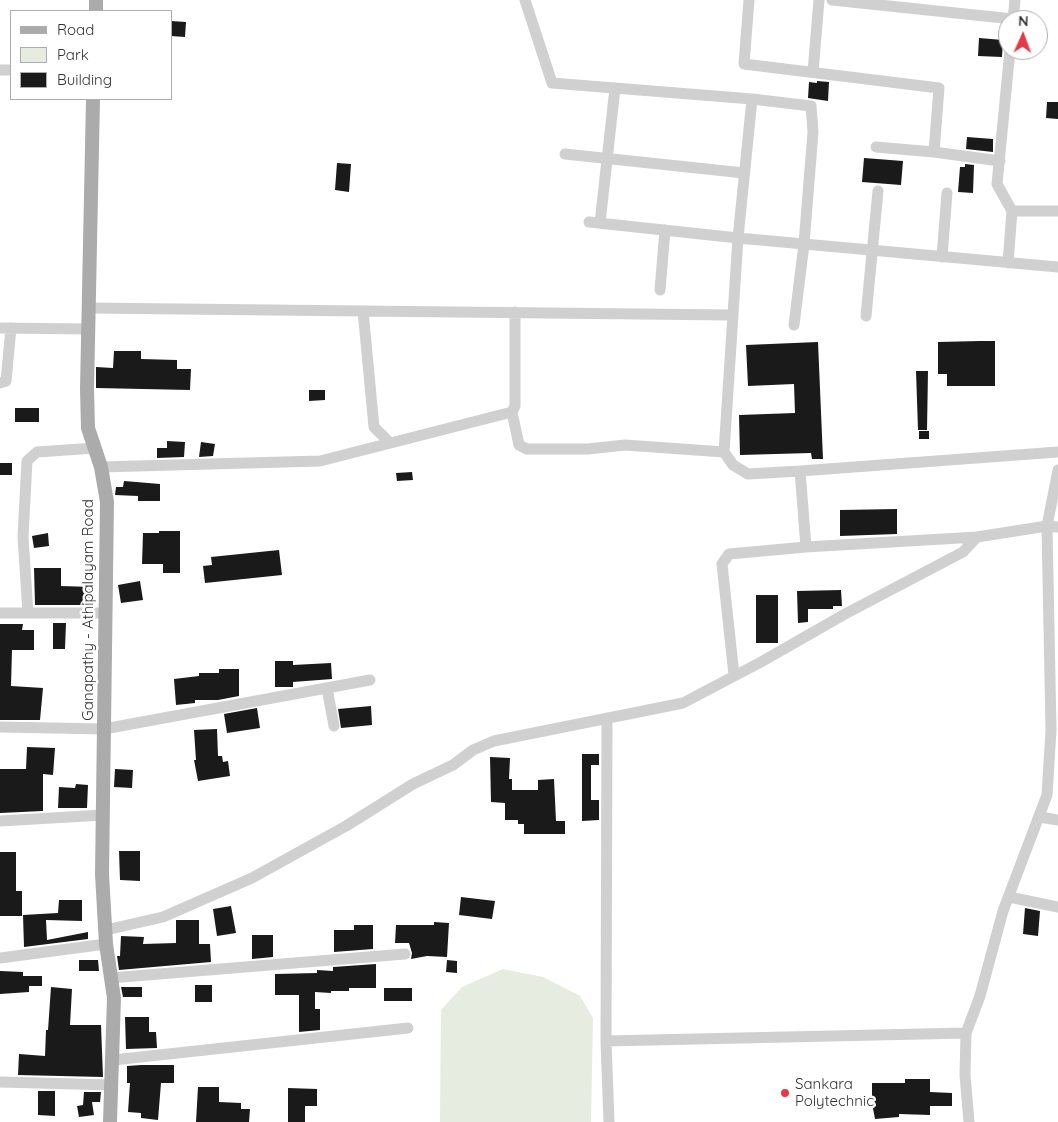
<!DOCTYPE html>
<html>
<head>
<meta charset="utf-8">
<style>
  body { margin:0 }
  #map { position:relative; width:1058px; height:1122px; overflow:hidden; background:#fff; font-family:Quicksand,sans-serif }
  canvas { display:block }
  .legend { position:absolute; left:10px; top:10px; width:162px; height:90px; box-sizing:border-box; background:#fff; border:1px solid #adadad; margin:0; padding:6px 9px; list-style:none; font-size:15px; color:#333 }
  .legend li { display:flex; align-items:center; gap:10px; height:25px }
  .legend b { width:25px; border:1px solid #adadad }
  .north { position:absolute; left:998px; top:10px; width:50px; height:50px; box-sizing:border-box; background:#fff; border:1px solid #adadad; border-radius:50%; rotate:2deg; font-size:14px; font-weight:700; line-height:20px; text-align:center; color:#333 }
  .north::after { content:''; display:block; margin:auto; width:18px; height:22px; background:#e63946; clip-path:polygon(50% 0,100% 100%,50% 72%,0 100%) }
</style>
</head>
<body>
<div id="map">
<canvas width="1058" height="1122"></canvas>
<ul class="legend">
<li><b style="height:6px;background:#ababab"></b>Road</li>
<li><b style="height:14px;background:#e6ecdf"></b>Park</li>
<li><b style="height:14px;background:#1a1a1a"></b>Building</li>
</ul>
<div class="north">N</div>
</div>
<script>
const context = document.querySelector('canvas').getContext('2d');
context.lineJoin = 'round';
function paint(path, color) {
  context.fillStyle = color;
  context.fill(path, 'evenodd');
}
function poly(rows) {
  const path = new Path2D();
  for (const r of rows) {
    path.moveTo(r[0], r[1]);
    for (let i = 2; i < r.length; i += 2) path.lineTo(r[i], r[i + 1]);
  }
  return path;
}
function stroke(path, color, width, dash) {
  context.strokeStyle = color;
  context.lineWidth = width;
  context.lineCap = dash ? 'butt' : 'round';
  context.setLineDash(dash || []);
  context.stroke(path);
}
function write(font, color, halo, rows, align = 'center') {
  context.font = font + ' Quicksand,sans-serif';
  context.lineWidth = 5;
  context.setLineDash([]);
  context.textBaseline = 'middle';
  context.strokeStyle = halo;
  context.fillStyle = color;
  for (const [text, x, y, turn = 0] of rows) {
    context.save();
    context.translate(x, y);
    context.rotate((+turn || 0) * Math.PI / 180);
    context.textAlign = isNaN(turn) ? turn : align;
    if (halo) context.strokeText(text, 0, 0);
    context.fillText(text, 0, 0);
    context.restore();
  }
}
paint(poly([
  [503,969,543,977,580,996,593,1018,591,1122,440,1122,441,1010,462,987]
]), '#e6ecdf');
paint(poly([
  [171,21,186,22,185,37,171,36],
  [979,38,1003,40,1002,57,978,56],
  [817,81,829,82,828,101,808,98,809,82,817,83],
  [1047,102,1058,102,1058,119,1046,118],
  [967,137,993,139,993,152,966,149],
  [864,158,903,161,901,185,862,182],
  [337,163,351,164,349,192,335,190],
  [965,164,974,165,973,193,958,192,960,167,965,167],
  [980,341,995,341,995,386,947,386,947,374,938,374,938,342],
  [818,342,823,459,812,459,811,453,740,455,739,415,795,413,794,384,748,386,746,345],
  [114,351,141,351,141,359,177,360,177,369,191,369,190,390,96,388,96,367,113,368],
  [916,371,928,371,927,430,918,430],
  [309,390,325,390,325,400,309,401],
  [15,408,39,408,39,422,15,422],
  [919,431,929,431,929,439,919,439],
  [167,441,185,442,184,457,157,458,157,448,167,448],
  [201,442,215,444,213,456,199,457],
  [0,463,12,463,12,475,0,475],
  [412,472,413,480,397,481,396,473],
  [124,481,160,484,160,501,138,501,138,496,115,495,116,487,123,487],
  [897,509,897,534,840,536,840,510],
  [159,531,180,531,180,573,163,573,163,564,142,564,143,533,159,533],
  [48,533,49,546,34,548,32,536],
  [279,550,282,575,205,583,203,566,212,565,211,557],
  [34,568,61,568,61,586,92,587,92,605,35,605],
  [140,581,143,600,121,603,118,585],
  [841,590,842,606,833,606,833,609,808,609,808,622,798,623,797,591],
  [756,595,778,595,778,643,756,643],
  [53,623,66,623,65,649,53,649],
  [0,624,23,624,22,630,34,630,34,650,12,650,11,686,43,688,40,720,0,720],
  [275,661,293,661,293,665,331,663,332,679,293,682,293,687,275,687],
  [219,669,239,669,239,696,218,700,195,700,195,703,176,705,174,679,199,676,199,673,219,673],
  [371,706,372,725,341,728,338,709],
  [257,708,260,728,227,733,224,714],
  [217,729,218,756,222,756,223,762,228,761,230,776,198,781,194,760,196,760,194,730],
  [27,747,55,748,53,775,43,774,43,811,0,813,0,769,26,769],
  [582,754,599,754,599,765,591,765,591,800,599,800,599,820,582,821],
  [490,757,510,758,509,779,512,779,512,790,538,790,538,780,554,779,556,821,565,821,565,834,524,834,524,824,518,824,518,820,505,820,505,803,491,802],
  [115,769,133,770,132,788,114,787],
  [76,784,88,785,87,808,58,808,59,787,75,788],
  [119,851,140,851,140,881,120,880],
  [0,852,16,852,16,891,22,891,22,916,0,916],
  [461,897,495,901,492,919,459,915],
  [59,900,82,900,82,921,46,920,47,940,88,932,88,939,24,947,23,915,58,913],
  [231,906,236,933,217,936,213,909],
  [1025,908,1040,911,1038,936,1023,934],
  [176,920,199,920,199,944,210,944,211,962,119,970,117,956,120,956,121,936,144,937,143,944,176,943],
  [434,922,449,923,447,957,427,956,411,959,412,953,409,943,395,943,396,925,434,925],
  [354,925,373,925,373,949,334,952,334,930,354,930],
  [252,935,273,935,273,957,252,959],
  [79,960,98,960,99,971,79,971],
  [447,960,457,961,457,973,446,972],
  [376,964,376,988,349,988,349,991,331,991,331,993,315,992,315,1009,320,1009,320,1030,299,1032,299,995,275,995,275,974,317,973,317,970,333,971,333,967],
  [0,971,23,972,23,976,42,976,42,986,29,986,29,992,0,994],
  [195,985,212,985,212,1002,195,1002],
  [51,987,72,989,70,1025,101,1025,103,1077,18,1075,19,1054,45,1056,46,1030,48,1030],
  [121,987,142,987,142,997,123,997],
  [384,988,412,988,412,1001,384,1001],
  [125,1017,149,1017,149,1032,156,1032,157,1048,126,1049],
  [141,1065,174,1065,174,1083,161,1083,158,1120,141,1118,141,1113,128,1112,130,1083,127,1083,127,1066],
  [905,1079,930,1079,930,1092,952,1093,952,1106,930,1106,930,1115,899,1114,899,1117,875,1119,872,1103,872,1083,905,1083],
  [198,1087,219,1087,219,1102,241,1103,241,1109,250,1109,249,1122,196,1122],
  [288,1088,317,1089,317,1106,305,1106,305,1122,288,1122],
  [38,1091,55,1091,55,1116,38,1115],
  [84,1092,101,1092,100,1102,92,1102,94,1115,79,1117,77,1106,83,1105]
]), '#1a1a1a');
stroke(poly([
  [525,0,552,83,752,99,738,238,589,222],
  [749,0,744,64,939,88,934,152,1000,161],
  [832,0,1013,19],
  [1013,20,1015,0],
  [1010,50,997,184,1012,211,1058,211],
  [0,70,11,70],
  [813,72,819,0],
  [752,99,811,106,813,132,804,244,794,325],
  [876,147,934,152],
  [565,154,744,173],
  [600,223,615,88],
  [942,257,947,193],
  [1008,263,1012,211],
  [660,290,665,230],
  [88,308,731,315],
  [363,311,374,427,390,443],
  [515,312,515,406,512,412,519,445,527,449,588,449,625,445,724,452],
  [866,316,878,191],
  [0,328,88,329],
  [0,383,6,381,11,328],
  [101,467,320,461,512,412],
  [800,471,748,474,733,465,724,452,738,238,1058,267],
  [806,547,800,471,1058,452],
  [0,613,105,613],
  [28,613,23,537,27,461,37,452,95,448],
  [734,675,722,564,729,554,806,547,977,537],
  [327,688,334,726],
  [0,727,104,729,370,680],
  [1040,817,1058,820],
  [0,821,103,815],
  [1009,897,1058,907],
  [106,930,163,917,252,878,346,826,413,784,453,765,473,750,494,741,683,703,761,662,845,614,963,552,977,537,1047,526,1058,527],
  [0,958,106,944],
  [110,978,405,954],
  [606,1041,607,719],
  [113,1060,408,1028],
  [0,1082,112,1085],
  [609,1122,606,1041,966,1033],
  [969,1122,965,1075,966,1033,980,996,1003,911,1047,795,1051,730,1047,526,1058,470]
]), '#d0d0d0', 11);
stroke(poly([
  [96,11,96,0],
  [93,99,87,389,88,428,101,467,107,502,102,874,106,944,114,998,110,1122]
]), '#ababab', 14);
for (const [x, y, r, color] of [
  [785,1093,5,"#e63946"]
]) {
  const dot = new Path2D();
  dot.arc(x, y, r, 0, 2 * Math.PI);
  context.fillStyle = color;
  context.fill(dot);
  stroke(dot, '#fff', 2);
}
write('15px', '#333', '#fff', [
  ["Ganapathy - Athipalayam Road",88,610,-90]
]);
write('15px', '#333', '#fff', [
  ["Sankara",795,1084],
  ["Polytechnic",795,1101]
], 'left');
</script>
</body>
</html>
